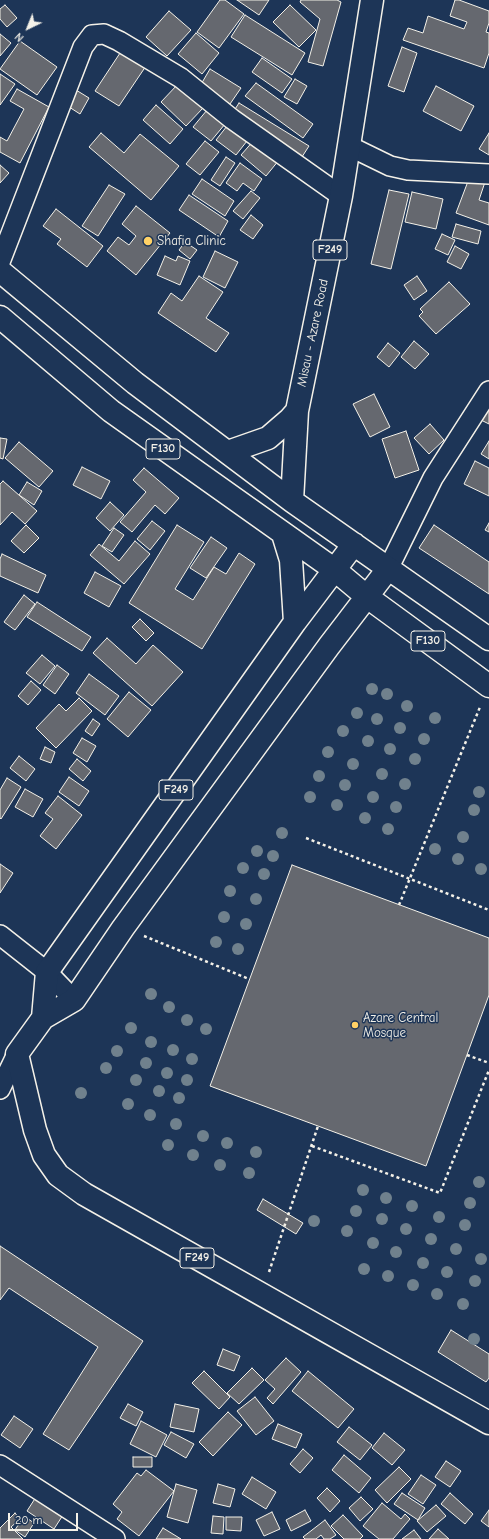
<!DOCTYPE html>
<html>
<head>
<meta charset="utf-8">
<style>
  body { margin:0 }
  #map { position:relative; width:489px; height:1539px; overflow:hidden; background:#1d3557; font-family:"Comic Neue",sans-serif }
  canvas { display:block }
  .north { position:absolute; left:8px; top:8px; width:40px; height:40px; -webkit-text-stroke:3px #1d3557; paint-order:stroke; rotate:223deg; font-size:11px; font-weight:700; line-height:16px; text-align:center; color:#f4f1e8 }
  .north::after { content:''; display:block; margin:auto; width:14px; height:18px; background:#f4f1e8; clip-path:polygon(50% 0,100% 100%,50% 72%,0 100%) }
  .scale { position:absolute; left:8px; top:1513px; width:70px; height:18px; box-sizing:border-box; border:2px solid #f4f1e8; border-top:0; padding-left:5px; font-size:12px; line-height:14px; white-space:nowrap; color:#f4f1e8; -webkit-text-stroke:3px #1d3557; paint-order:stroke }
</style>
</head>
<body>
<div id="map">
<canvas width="489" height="1539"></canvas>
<div class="north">N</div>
<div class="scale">20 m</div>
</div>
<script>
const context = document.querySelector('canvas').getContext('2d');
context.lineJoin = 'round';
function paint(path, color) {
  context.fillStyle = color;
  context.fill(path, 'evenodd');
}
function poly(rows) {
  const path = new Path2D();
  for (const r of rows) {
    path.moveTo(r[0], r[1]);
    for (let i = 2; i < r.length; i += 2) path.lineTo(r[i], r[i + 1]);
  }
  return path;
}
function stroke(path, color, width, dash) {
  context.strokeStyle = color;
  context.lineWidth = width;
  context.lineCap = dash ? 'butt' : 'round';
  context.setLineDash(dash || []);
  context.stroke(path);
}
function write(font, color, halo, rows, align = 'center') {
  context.font = font + ' "Comic Neue",sans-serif';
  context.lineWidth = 3;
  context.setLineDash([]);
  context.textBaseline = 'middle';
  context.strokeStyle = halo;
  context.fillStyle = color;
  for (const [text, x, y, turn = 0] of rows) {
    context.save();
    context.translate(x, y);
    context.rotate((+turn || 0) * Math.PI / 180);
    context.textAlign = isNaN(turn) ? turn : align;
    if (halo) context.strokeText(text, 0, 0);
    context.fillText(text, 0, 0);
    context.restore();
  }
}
const building = poly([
  [220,0,225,0,244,14,219,48,197,32,220,0],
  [237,0,269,0,259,15,237,0],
  [301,0,337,0,341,2,323,66,308,62,320,19,300,2,301,0],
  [455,0,459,0,489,11,489,23,486,32,489,33,489,53,484,68,403,40,408,28,423,33,428,16,464,29,467,22,450,16,455,0],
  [5,5,17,18,7,27,0,19,0,9,5,5],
  [290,5,316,30,299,47,273,22,290,5],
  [169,11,191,30,167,56,146,37,169,11],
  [245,15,305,53,292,75,231,37,245,15],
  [196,33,219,53,202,74,178,54,196,33],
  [0,34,11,43,0,56,0,34],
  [20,41,57,67,37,95,0,69,20,41],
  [124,47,148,63,119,106,95,91,124,47],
  [402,47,417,53,404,92,388,86,402,47],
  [262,58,292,79,282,93,252,72,262,58],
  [210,69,241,88,230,104,200,86,210,69],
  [0,74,15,84,0,105,0,74],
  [295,79,307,86,297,104,284,97,295,79],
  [256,83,313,124,303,138,245,96,256,83],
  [178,84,203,108,186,126,161,102,178,84],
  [436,86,474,106,461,131,423,111,436,86],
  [17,89,49,107,20,163,0,152,0,137,7,141,24,109,10,101,17,89],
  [76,90,89,98,80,114,66,105,76,90],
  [239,103,309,146,300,160,230,117,239,103],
  [212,104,230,118,211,141,193,127,212,104],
  [156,105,183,129,170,144,143,120,156,105],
  [227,126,247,141,236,155,216,140,227,126],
  [101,133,124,153,140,134,179,166,151,200,89,147,101,133],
  [489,133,489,155,479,149,489,133],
  [255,139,279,160,266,176,241,155,255,139],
  [205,141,219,152,200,175,186,164,205,141],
  [226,157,235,163,220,186,211,180,226,157],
  [240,163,262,179,254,191,243,183,237,191,226,183,240,163],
  [0,165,9,173,0,183,0,165],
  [470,176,485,182,479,200,489,203,489,225,456,213,470,176],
  [202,179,234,201,225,216,192,194,202,179],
  [109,185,125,194,98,236,82,226,109,185],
  [389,190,409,194,391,269,371,264,389,190],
  [251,191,260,198,243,219,233,211,251,191],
  [412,192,443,199,436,229,405,222,412,192],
  [189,195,228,221,219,237,179,210,189,195],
  [136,206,170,233,136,275,107,251,118,237,129,245,136,236,122,224,136,206],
  [56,209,103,246,87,267,57,244,61,239,43,226,56,209],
  [251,215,263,225,253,239,240,230,251,215],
  [456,224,481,231,478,244,452,237,456,224],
  [442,234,455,240,448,255,435,249,442,234],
  [185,242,197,250,190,259,179,250,185,242],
  [455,246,469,254,461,269,447,262,455,246],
  [215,251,238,262,225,288,203,277,215,251],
  [165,256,176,261,178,256,190,261,180,285,157,275,165,256],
  [199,276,223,292,206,318,229,333,216,352,158,313,171,293,182,301,199,276],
  [417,276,427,291,414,300,404,285,417,276],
  [449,282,470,304,436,334,419,316,423,312,420,309,449,282],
  [414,341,429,354,415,369,401,357,414,341],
  [388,343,400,353,389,367,377,357,388,343],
  [374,394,390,427,370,437,353,404,374,394],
  [489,401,489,424,479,419,489,401],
  [430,424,444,440,429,454,414,438,430,424],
  [406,431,419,470,395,478,382,439,406,431],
  [0,438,7,439,3,459,0,458,0,438],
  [489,441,489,459,481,454,489,441],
  [19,442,53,471,39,487,5,458,19,442],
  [475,461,489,468,489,496,464,484,475,461],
  [82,467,110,481,101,499,73,485,82,467],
  [144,468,179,498,165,514,155,505,132,532,120,522,146,492,133,480,144,468],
  [3,481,37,511,25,524,12,512,0,525,0,484,3,481],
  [27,482,42,491,34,505,19,495,27,482],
  [110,502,124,515,110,531,96,518,110,502],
  [152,521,165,531,150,550,137,539,152,521],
  [489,523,489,532,485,530,489,523],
  [26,525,39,538,24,553,11,541,26,525],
  [177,525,204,542,175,589,193,600,214,567,226,574,239,553,255,564,202,649,129,603,177,525],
  [434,525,489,562,489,594,419,548,434,525],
  [114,528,124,535,112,552,102,546,114,528],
  [211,537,227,548,206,578,190,568,211,537],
  [135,541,150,554,124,584,90,555,99,544,119,561,135,541],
  [2,554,46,575,38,593,0,576,0,559,2,554],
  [95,572,121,586,109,607,84,593,95,572],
  [24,595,35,604,15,630,4,622,24,595],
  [37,602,91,637,82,651,27,617,37,602],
  [140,619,154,633,146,641,132,627,140,619],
  [107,638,136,664,153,645,183,672,152,706,93,653,107,638],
  [42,655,55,666,40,684,26,673,42,655],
  [57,665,69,674,55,694,43,685,57,665],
  [89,674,119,696,105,715,76,693,89,674],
  [31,681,41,690,28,705,18,696,31,681],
  [129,692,151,710,128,737,107,719,129,692],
  [79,698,92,711,56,748,36,728,59,704,66,711,79,698],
  [93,719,100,724,92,736,85,731,93,719],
  [82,738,96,746,87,762,73,753,82,738],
  [45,747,55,752,51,763,40,759,45,747],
  [19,756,35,769,26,781,10,768,19,756],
  [77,759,91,771,83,781,69,769,77,759],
  [69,777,89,791,79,806,59,792,69,777],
  [7,778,21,787,1,819,0,818,0,790,7,778],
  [25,789,43,799,33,817,15,807,25,789],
  [58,796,82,815,56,849,40,836,53,819,45,813,58,796],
  [0,864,13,873,0,893,0,864],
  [292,865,489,938,489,995,426,1166,210,1086,292,865],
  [263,1199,303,1223,296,1234,257,1210,263,1199],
  [0,1246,143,1341,69,1450,43,1434,98,1347,9,1288,0,1300,0,1246],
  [451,1330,489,1354,489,1378,486,1382,438,1352,451,1330],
  [223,1349,240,1356,234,1371,217,1365,223,1349],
  [286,1358,301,1372,273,1404,267,1398,275,1389,265,1380,286,1358],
  [252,1368,264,1380,239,1404,227,1393,252,1368],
  [204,1371,230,1397,219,1409,192,1383,204,1371],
  [308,1371,354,1409,338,1428,292,1391,308,1371],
  [255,1397,274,1421,256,1435,237,1411,255,1397],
  [128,1404,143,1412,136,1426,120,1418,128,1404],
  [175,1404,199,1409,194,1432,170,1427,175,1404],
  [228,1412,242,1425,213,1456,199,1442,228,1412],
  [14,1416,33,1429,20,1448,1,1435,14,1416],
  [141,1421,167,1435,156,1457,130,1444,141,1421],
  [278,1424,302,1434,296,1448,272,1439,278,1424],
  [349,1427,372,1445,360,1460,337,1442,349,1427],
  [171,1432,194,1444,186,1458,164,1445,171,1432],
  [384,1433,405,1450,392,1465,372,1448,384,1433],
  [303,1449,313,1458,300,1473,290,1464,303,1449],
  [344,1455,371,1478,359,1493,332,1470,344,1455],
  [133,1457,152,1457,152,1467,133,1467,133,1457],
  [446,1461,461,1471,450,1487,435,1477,446,1461],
  [399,1467,411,1479,387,1503,375,1490,399,1467],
  [146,1470,174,1491,139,1536,117,1519,122,1512,113,1504,137,1473,141,1476,146,1470],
  [421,1475,436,1485,423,1504,408,1494,421,1475],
  [252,1477,276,1492,266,1509,242,1494,252,1477],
  [176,1484,197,1490,188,1523,167,1517,176,1484],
  [218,1484,235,1489,230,1507,213,1503,218,1484],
  [327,1488,340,1501,330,1512,317,1498,327,1488],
  [402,1493,425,1508,418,1520,394,1504,402,1493],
  [450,1493,473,1514,465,1524,441,1504,450,1493],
  [36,1497,63,1515,54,1529,27,1511,36,1497],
  [361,1497,373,1509,360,1521,349,1508,361,1497],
  [382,1503,401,1519,405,1514,410,1519,393,1539,379,1539,363,1526,382,1503],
  [436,1505,446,1516,427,1532,417,1521,436,1505],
  [305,1510,311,1521,291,1531,286,1520,305,1510],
  [489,1510,489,1527,481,1521,489,1510],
  [272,1512,280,1529,264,1536,256,1520,272,1512],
  [15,1513,20,1519,11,1527,23,1539,0,1539,0,1528,15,1513],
  [343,1515,363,1536,360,1539,344,1539,331,1526,343,1515],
  [24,1516,34,1523,25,1537,15,1530,24,1516],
  [213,1516,224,1517,223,1534,211,1533,213,1516],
  [226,1517,242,1517,241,1531,226,1530,226,1517],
  [325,1520,336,1535,330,1539,324,1539,321,1535,316,1539,305,1539,303,1537,325,1520],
  [163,1528,181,1539,156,1539,163,1528],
  [438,1529,449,1539,429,1539,438,1529],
  [414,1530,421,1539,402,1539,414,1530]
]);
paint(building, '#65686f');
stroke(building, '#f4f1e8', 1);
const minor = poly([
  [349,146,390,166,408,170,489,174],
  [0,262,83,47,92,35,104,34,119,41,181,78,232,119,341,196],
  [388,569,433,478,489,391],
  [0,935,47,972,74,1000],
  [0,1089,17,1054],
  [0,1465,115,1539]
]);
const primary = poly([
  [0,271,135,383,292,501,489,639],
  [0,317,111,411,335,570,366,596,489,686],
  [228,452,268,438,290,419,297,411],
  [292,501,297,411,341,196,372,0],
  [283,534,291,560,295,622],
  [388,569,329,646,123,928,74,1000,43,1018,17,1054,35,1130,44,1155,58,1175,84,1194,489,1423],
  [43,1018,47,972,295,622,354,544]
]);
stroke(minor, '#f4f1e8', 22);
stroke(primary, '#f4f1e8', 25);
stroke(poly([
  [306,838,489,910],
  [399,905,480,707],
  [144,936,249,979],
  [467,1055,489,1063],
  [312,1146,440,1193,489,1070],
  [269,1272,318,1126]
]), '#f4f1e8', 2.5, [3, 3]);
stroke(minor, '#1d3557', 19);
stroke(primary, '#1d3557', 22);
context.fillStyle = '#70818d';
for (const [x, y] of [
  [372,689],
  [387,694],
  [407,706],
  [357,713],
  [435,718],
  [377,719],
  [400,728],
  [343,731],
  [424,739],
  [368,741],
  [390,749],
  [328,752],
  [415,759],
  [353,764],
  [382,774],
  [319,776],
  [405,784],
  [345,785],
  [479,792],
  [310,797],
  [373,797],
  [337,805],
  [396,807],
  [474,810],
  [365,818],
  [388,829],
  [282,833],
  [463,837],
  [435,849],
  [257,851],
  [273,856],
  [458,859],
  [243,868],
  [481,869],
  [264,874],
  [230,891],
  [256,899],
  [224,917],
  [246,924],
  [216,942],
  [238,949],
  [151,994],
  [169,1007],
  [187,1020],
  [131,1028],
  [206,1029],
  [151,1042],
  [173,1050],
  [117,1051],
  [192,1059],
  [146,1063],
  [106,1068],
  [167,1073],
  [136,1080],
  [187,1080],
  [159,1091],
  [81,1093],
  [179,1098],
  [128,1104],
  [150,1115],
  [176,1124],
  [203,1136],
  [227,1143],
  [168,1145],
  [256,1152],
  [193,1155],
  [220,1165],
  [249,1173],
  [479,1182],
  [363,1190],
  [386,1198],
  [470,1203],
  [412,1206],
  [356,1211],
  [439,1217],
  [382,1219],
  [314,1221],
  [465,1225],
  [406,1229],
  [347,1231],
  [431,1239],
  [373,1243],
  [456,1249],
  [396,1252],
  [481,1259],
  [423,1263],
  [364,1269],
  [447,1272],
  [388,1276],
  [475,1281],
  [413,1285],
  [437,1294],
  [463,1304],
  [474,1339]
]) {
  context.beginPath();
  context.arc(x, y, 6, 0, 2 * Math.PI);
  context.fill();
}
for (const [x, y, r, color] of [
  [148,241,5,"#ffd166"],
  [355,1025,4,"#ffd166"]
]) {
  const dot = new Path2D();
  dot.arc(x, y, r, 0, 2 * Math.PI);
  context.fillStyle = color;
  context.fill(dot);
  stroke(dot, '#1d3557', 1.5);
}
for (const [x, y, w] of [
  [330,250,34],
  [163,449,34],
  [428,641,34],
  [176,790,34],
  [197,1258,34]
]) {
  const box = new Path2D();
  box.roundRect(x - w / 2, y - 10, w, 20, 3);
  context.fillStyle = '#1d3557';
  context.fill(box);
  stroke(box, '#f4f1e8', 1);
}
write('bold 12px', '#f4f1e8', null, [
  ["F249",330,250],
  ["F130",163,449],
  ["F130",428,641],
  ["F249",176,790],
  ["F249",197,1258]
]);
write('13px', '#f4f1e8', '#1d3557', [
  ["Shafia Clinic",157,241],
  ["Azare Central",363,1018],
  ["Mosque",363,1033]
], 'left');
write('13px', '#f4f1e8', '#1d3557', [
  ["Misau - Azare Road",313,333,-78]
]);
</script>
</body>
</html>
